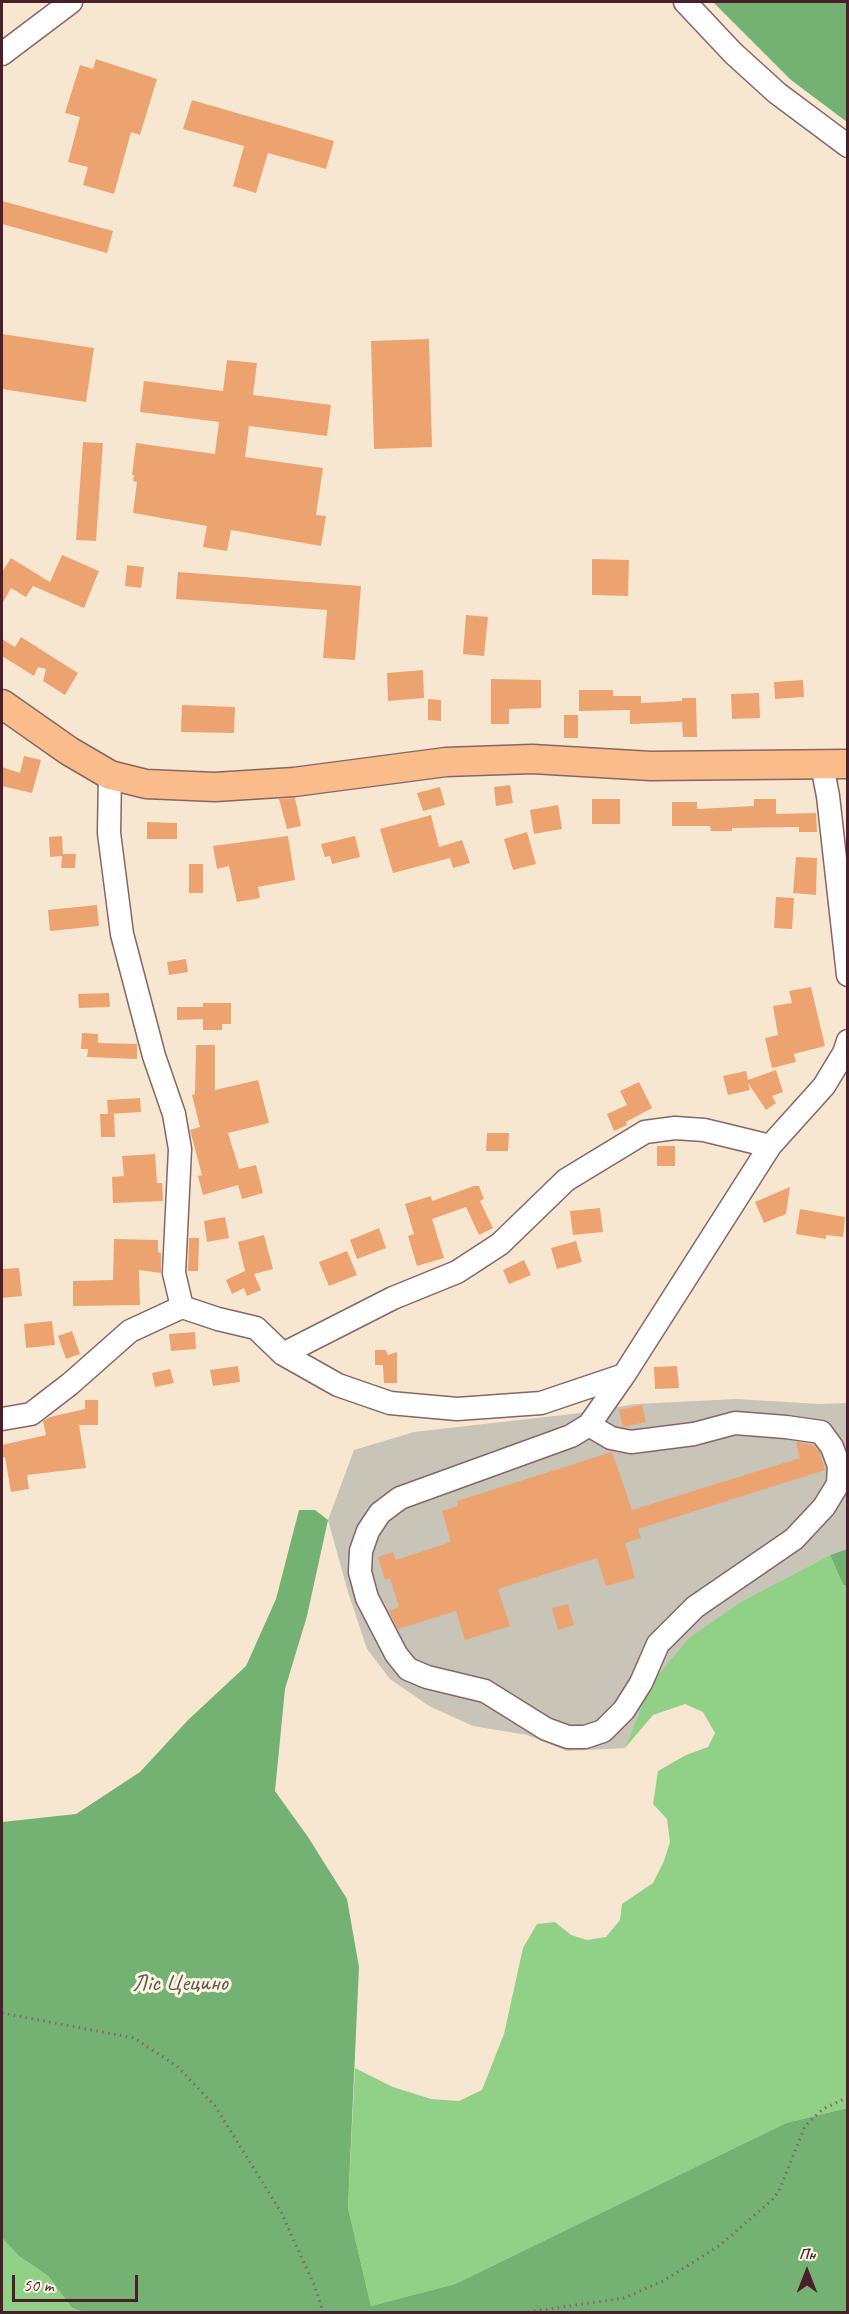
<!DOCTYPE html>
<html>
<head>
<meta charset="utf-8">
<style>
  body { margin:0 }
  #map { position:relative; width:849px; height:2314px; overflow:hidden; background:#f8e7d0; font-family:Caveat,sans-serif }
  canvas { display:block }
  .frame { position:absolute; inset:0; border:3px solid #4a1f2b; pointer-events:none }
  .north { position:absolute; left:777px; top:2242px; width:60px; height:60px; -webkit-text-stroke:4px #fcf5e5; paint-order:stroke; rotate:0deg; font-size:16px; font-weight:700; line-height:24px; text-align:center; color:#4a1f2b }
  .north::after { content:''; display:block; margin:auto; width:21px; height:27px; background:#4a1f2b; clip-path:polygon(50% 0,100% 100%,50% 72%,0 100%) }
  .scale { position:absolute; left:12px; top:2275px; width:126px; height:27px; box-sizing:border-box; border:3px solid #4a1f2b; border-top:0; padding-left:8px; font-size:18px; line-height:21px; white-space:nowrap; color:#4a1f2b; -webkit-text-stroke:4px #fcf5e5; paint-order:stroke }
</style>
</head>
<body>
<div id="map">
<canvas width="849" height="2314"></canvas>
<div class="frame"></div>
<div class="north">Пн</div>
<div class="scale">50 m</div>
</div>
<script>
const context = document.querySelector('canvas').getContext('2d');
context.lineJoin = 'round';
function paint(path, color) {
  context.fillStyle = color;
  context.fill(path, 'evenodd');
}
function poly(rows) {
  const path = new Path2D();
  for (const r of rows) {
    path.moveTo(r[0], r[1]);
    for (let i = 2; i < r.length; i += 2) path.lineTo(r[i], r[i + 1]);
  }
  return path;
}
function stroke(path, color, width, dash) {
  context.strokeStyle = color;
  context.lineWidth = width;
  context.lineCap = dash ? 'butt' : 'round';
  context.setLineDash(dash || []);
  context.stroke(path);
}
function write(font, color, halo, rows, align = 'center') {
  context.font = font + ' Caveat,sans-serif';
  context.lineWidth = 6;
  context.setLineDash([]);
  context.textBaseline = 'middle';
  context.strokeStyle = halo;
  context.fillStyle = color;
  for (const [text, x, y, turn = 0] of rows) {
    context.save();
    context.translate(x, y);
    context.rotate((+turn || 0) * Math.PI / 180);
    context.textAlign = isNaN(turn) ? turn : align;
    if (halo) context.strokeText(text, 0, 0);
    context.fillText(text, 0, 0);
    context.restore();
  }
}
paint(poly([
  [736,1399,820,1404,847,1403,847,1549,830,1555,744,1600,650,1685,625,1748,567,1751,527,1735,473,1726,429,1706,390,1679,367,1649,348,1592,328,1520,354,1450,414,1432,572,1414,636,1404]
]), '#c8c4b8');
paint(poly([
  [830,1555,843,1585,848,1586,847,2108,786,2123,455,2284,371,2306,348,2208,355,2068,393,2087,431,2099,459,2101,482,2090,504,2034,523,1948,537,1924,555,1922,571,1935,587,1940,606,1937,620,1920,622,1904,653,1883,664,1861,670,1842,667,1819,653,1804,658,1771,686,1755,708,1747,715,1733,703,1712,685,1704,653,1715,625,1748,650,1685,689,1638,744,1600],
  [2,2238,19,2256,48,2276,72,2308,84,2312,2,2312]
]), '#90d087');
paint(poly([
  [713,2,847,2,847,122,791,80],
  [299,1510,315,1510,328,1520,307,1616,285,1689,275,1791,308,1837,347,1899,359,1967,348,2208,371,2306,455,2284,786,2123,847,2108,847,2312,84,2312,72,2308,48,2276,19,2256,2,2238,2,1822,76,1814,140,1772,188,1720,246,1666,276,1599],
  [847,1549,848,1549,847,1586,843,1585,830,1555]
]), '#74b274');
paint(poly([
  [96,59,157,79,140,135,131,132,114,194,83,185,88,167,68,162,80,117,65,113,80,65,93,69],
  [192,100,334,141,326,169,268,153,256,193,233,186,244,146,183,129],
  [2,201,113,231,107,253,2,224],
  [2,334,94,348,86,402,2,389],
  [429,339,432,447,374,449,371,341],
  [227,360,257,363,253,395,331,405,327,436,249,426,245,457,323,468,316,515,326,516,321,546,231,530,227,551,203,547,207,526,133,513,137,482,133,481,134,475,132,475,136,443,215,454,219,422,140,412,144,381,223,391],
  [83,442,103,443,96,541,76,540],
  [62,555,99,571,84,608,33,586,26,597,11,588,2,604,2,572,11,558,50,582],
  [592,559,629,560,628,596,592,595],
  [127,565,144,567,141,588,125,586],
  [178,572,361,586,355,660,323,658,327,610,176,599],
  [466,615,488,617,484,656,463,654],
  [21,637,78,673,65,695,43,681,46,669,38,667,34,676,2,656,2,639,15,647],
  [423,670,424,698,388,701,387,673],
  [491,679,541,680,541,708,509,709,509,724,491,724],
  [803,680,804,697,775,699,774,682],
  [579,690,613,690,613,696,641,696,641,703,682,701,682,698,696,698,697,737,683,737,682,722,630,724,630,710,579,711],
  [759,693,760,718,732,719,731,694],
  [428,699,441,700,441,721,428,720],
  [182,705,235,707,234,733,181,732],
  [564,715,578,715,578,738,564,738],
  [24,756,41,760,32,793,2,786,2,767,20,773],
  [510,785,513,803,496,806,494,787],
  [440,787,445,805,423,811,417,793],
  [295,798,301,826,287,829,279,799],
  [592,799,620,799,620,824,592,824],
  [754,799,776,799,776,814,816,813,817,832,799,832,799,827,732,828,732,831,711,831,710,826,672,826,672,802,697,802,697,809,754,806],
  [558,805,562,829,534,834,530,810],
  [431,815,439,847,462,840,470,863,453,868,450,858,393,873,380,829],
  [147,822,177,823,177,839,147,839],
  [527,832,536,864,513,870,504,839],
  [62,836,63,854,76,854,75,868,61,868,62,856,50,857,49,837],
  [288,836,295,880,258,887,260,898,237,902,229,866,217,869,213,846],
  [355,836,360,857,332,864,330,856,325,857,321,844],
  [796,857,817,858,816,895,793,893],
  [189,864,203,864,203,893,189,893],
  [776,897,794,898,792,929,774,928],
  [97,905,99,926,50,931,48,910],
  [186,959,188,972,169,975,167,962],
  [811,987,825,1046,794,1054,796,1062,772,1068,765,1038,778,1035,773,1006,792,1003,789,991],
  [109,993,110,1007,79,1008,78,994],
  [203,1003,231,1003,231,1024,222,1024,222,1030,203,1030,203,1019,177,1020,177,1007,203,1007],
  [82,1033,98,1034,98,1043,137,1044,137,1059,87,1057,88,1049,81,1049],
  [196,1045,215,1045,215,1090,258,1080,269,1123,228,1133,239,1169,256,1165,263,1193,242,1199,238,1185,203,1195,198,1176,202,1175,190,1130,200,1127,192,1095,195,1094],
  [776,1070,783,1092,772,1096,776,1103,766,1110,748,1083,750,1090,728,1095,723,1076,746,1071,748,1080],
  [639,1082,652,1108,626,1122,627,1125,614,1131,607,1114,627,1105,620,1091],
  [140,1098,141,1112,108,1114,107,1100],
  [100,1114,114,1114,115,1137,101,1137],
  [487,1133,509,1133,508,1151,486,1151],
  [657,1146,675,1146,675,1166,657,1166],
  [155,1154,157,1183,162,1183,163,1201,113,1203,112,1177,124,1176,122,1156],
  [474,1186,479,1186,484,1199,480,1201,493,1228,479,1235,466,1207,432,1219,444,1258,417,1266,408,1236,414,1234,405,1204,431,1196,432,1201],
  [790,1187,786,1214,764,1223,755,1202],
  [600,1208,603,1232,573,1235,570,1211],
  [800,1209,845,1217,843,1237,826,1235,826,1239,796,1234],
  [225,1217,229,1238,207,1242,204,1221],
  [379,1228,386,1248,357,1259,350,1240],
  [264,1235,273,1269,254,1274,261,1290,247,1296,244,1288,232,1294,226,1280,245,1271,238,1242],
  [189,1238,199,1238,198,1271,188,1271],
  [114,1239,158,1240,158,1252,161,1253,161,1273,139,1270,140,1305,73,1306,73,1281,113,1280],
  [576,1241,582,1262,557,1269,551,1248],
  [347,1251,357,1275,329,1286,319,1262],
  [524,1260,531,1275,509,1284,503,1270],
  [19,1268,22,1296,2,1298,2,1269],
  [52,1321,55,1345,26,1348,24,1324],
  [72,1331,80,1354,66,1359,58,1336],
  [195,1332,196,1349,171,1351,169,1334],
  [375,1350,386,1350,388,1355,397,1352,397,1383,384,1383,383,1365,375,1365],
  [238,1366,240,1382,213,1386,210,1370],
  [677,1366,679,1388,655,1389,654,1367],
  [170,1369,174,1383,155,1387,152,1373],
  [85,1400,98,1400,98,1425,79,1425,86,1468,27,1475,29,1489,11,1492,5,1457,2,1458,2,1445,46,1435,43,1421,50,1417,85,1409],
  [642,1405,646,1422,623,1427,619,1410],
  [797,1442,813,1445,820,1453,825,1470,638,1529,641,1538,625,1543,635,1578,606,1586,597,1558,498,1589,510,1626,465,1640,456,1611,398,1629,389,1611,399,1607,390,1578,385,1580,378,1557,393,1552,396,1560,451,1542,442,1511,458,1506,457,1501,612,1452,632,1510,800,1458,796,1443],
  [568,1604,574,1625,558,1630,552,1608]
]), '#eca370');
const minor = poly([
  [685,2,733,53,777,93,848,146],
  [2,54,71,2],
  [822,765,828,796,848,975],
  [110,775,109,833,122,934,154,1056,174,1114,180,1149,174,1273,182,1307],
  [283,1354,393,1298,457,1272,500,1244,566,1180,645,1132,675,1128,704,1130,770,1146],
  [2,1419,31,1414,70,1384,130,1331,182,1307,218,1319,256,1328,283,1354,338,1385,390,1403,457,1409,541,1403,624,1375,770,1146,824,1086,844,1053,848,1041],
  [589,1425,611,1438,631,1442,694,1434,735,1423,786,1427,821,1432,832,1447,839,1466,838,1484,824,1507,794,1539,695,1607,658,1644,641,1683,624,1710,603,1731,585,1737,568,1737,546,1729,485,1691,427,1677,408,1669,396,1654,367,1598,360,1572,361,1551,368,1531,380,1513,400,1498,571,1436,589,1425,624,1375]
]);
const major = poly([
  [2,704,69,751,110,775,146,784,215,787,294,782,446,762,532,759,651,766,848,764]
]);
stroke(minor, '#876565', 25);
stroke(major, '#876565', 31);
stroke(poly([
  [2,2013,134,2038,177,2066,215,2106,281,2212,315,2287,323,2312],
  [528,2312,624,2298,663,2281,719,2246,772,2200,779,2191,805,2126,823,2109,848,2097]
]), '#876565', 3, [1.5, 4.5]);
stroke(minor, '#fff', 22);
stroke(major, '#f9bc8a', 28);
write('24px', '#5f5447', '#fcf5e5', [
  ["Ліс Цецино",180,1984]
]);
</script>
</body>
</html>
